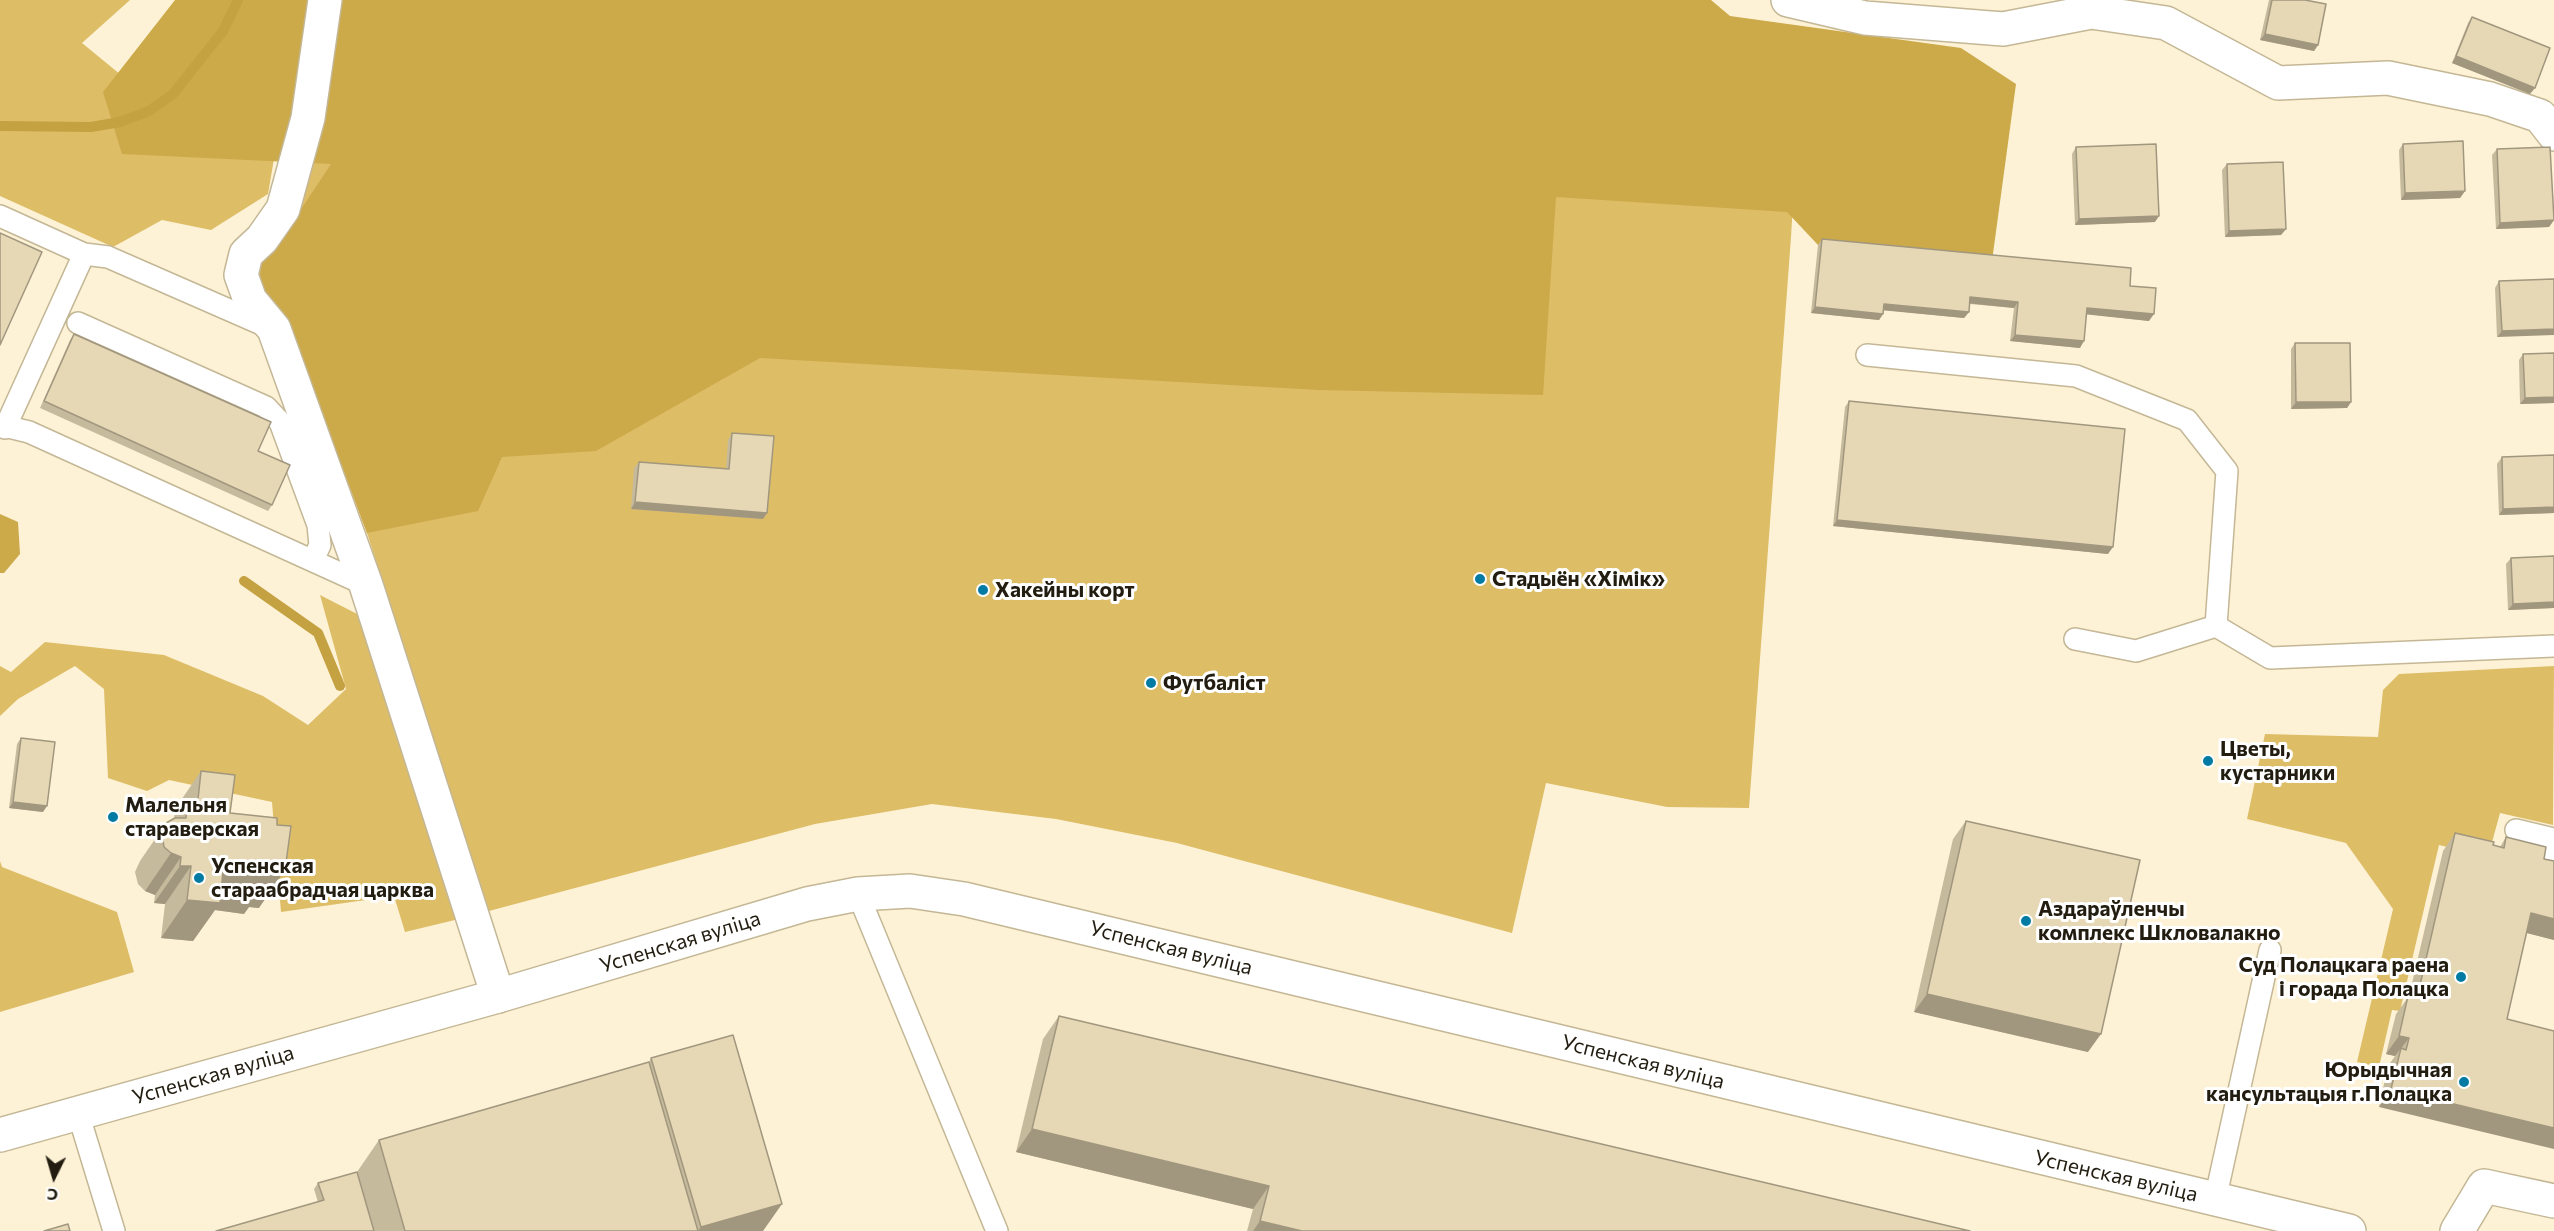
<!DOCTYPE html>
<html>
<head>
<meta charset="utf-8">
<style>
  body { margin:0 }
  #map { position:relative; width:2554px; height:1231px; overflow:hidden; background:#fdf2d6; font-family:Commissioner,sans-serif }
  canvas { display:block }
  .north { position:absolute; left:24px; top:1147px; width:60px; height:60px; -webkit-text-stroke:4px #fff; paint-order:stroke; rotate:185deg; font-size:16px; font-weight:700; line-height:24px; text-align:center; color:#221d10 }
  .north::after { content:''; display:block; margin:auto; width:21px; height:27px; background:#221d10; clip-path:polygon(50% 0,100% 100%,50% 72%,0 100%) }
</style>
</head>
<body>
<div id="map">
<canvas width="2554" height="1231"></canvas>
<div class="north">С</div>
</div>
<script>
const context = document.querySelector('canvas').getContext('2d');
context.lineJoin = 'round';
function paint(path, color) {
  context.fillStyle = color;
  context.fill(path, 'evenodd');
}
function poly(rows) {
  const path = new Path2D();
  for (const r of rows) {
    path.moveTo(r[0], r[1]);
    for (let i = 2; i < r.length; i += 2) path.lineTo(r[i], r[i + 1]);
  }
  return path;
}
function stroke(path, color, width, dash) {
  context.strokeStyle = color;
  context.lineWidth = width;
  context.lineCap = dash ? 'butt' : 'round';
  context.setLineDash(dash || []);
  context.stroke(path);
}
function write(font, color, halo, rows, align = 'center') {
  context.font = font + ' Commissioner,sans-serif';
  context.lineWidth = 6;
  context.setLineDash([]);
  context.textBaseline = 'middle';
  context.strokeStyle = halo;
  context.fillStyle = color;
  for (const [text, x, y, turn = 0] of rows) {
    context.save();
    context.translate(x, y);
    context.rotate((+turn || 0) * Math.PI / 180);
    context.textAlign = isNaN(turn) ? turn : align;
    if (halo) context.strokeText(text, 0, 0);
    context.fillText(text, 0, 0);
    context.restore();
  }
}
paint(poly([
  [0,0,130,0,82,43,132,84,301,0,268,194,211,230,162,220,113,247,0,196],
  [1366,0,1803,34,1791,237,1749,808,1667,807,1546,783,1512,933,1177,843,1056,819,932,804,815,824,489,911,367,533,284,313,266,295,260,276,261,262,274,250,293,219,322,97],
  [320,595,363,617,459,919,405,932,394,896,281,912,272,802,169,780,147,791,108,778,104,689,75,666,18,699,0,716,0,666,11,672,45,642,164,655,263,696,308,725,346,689],
  [2554,666,2553,825,2500,813,2488,857,2439,845,2400,1011,2392,1010,2379,1067,2357,1062,2393,909,2346,843,2247,819,2265,734,2378,737,2383,690,2399,674],
  [0,861,2,867,117,912,134,972,0,1012]
]), '#debd67');
paint(poly([
  [175,0,1711,0,1730,16,1961,48,2016,84,1992,261,1818,245,1787,212,1556,197,1543,395,1318,390,760,358,596,451,502,457,478,511,367,533,284,313,266,295,260,276,261,262,274,250,331,164,122,154,103,92],
  [0,514,18,522,20,554,4,573,0,573]
]), '#cca949');
stroke(poly([
  [0,126,91,127,120,122,149,111,173,94,223,31,238,0],
  [244,581,318,633,340,686]
]), '#c4a141', 10);
const lane = poly([
  [0,216,84,254,108,257,268,327],
  [78,323,266,407,280,422,318,525,320,545,313,560],
  [1867,355,2076,376,2187,420,2227,471,2216,626,2270,658,2554,646],
  [0,425,29,432,366,585],
  [5,428,84,254],
  [2075,639,2136,651,2216,626],
  [2516,830,2554,839],
  [2548,881,2554,855],
  [858,894,997,1231],
  [78,1113,114,1231],
  [2215,1200,2270,950]
]);
const street = poly([
  [325,0,308,118,283,209,262,239,246,254,241,275,250,300,274,329,366,585,498,996],
  [1788,0,1865,18,2003,29,2091,12,2166,23,2278,83,2388,78,2490,99,2540,116,2554,134],
  [2457,1231,2484,1186,2554,1201]
]);
const secondary = poly([
  [0,1135,498,996,807,904,858,894,910,891,964,899,2349,1231]
]);
stroke(lane, '#c4b795', 24);
stroke(street, '#c4b795', 36);
stroke(secondary, '#c4b795', 36);
stroke(lane, '#fff', 21);
stroke(street, '#fff', 33);
stroke(secondary, '#fff', 33);
paint(poly([
  [2269,0,2305,0,2318,45,2314,51,2260,40],
  [2472,17,2530,94,2452,63,2468,23],
  [2403,144,2465,191,2460,198,2401,200,2399,150],
  [2076,147,2155,222,2075,225,2072,154],
  [2497,149,2554,220,2549,227,2496,229,2492,155],
  [2227,164,2286,229,2281,235,2225,237,2222,170],
  [1822,239,2130,286,2149,321,2087,314,2080,348,2010,341,2014,308,1970,304,1969,312,1964,318,1884,310,1883,314,1879,320,1811,313,1818,245],
  [2554,279,2497,337,2495,288,2499,281],
  [74,334,272,505,268,511,40,408,70,340],
  [2295,343,2351,402,2347,408,2291,409,2291,349],
  [2523,354,2554,403,2520,404,2519,360],
  [1849,401,2108,554,1833,526,1845,407],
  [732,433,767,513,763,519,631,509,634,468,639,462,726,469,728,440],
  [2554,455,2554,513,2499,515,2497,464,2502,457],
  [2554,556,2554,608,2508,610,2506,564,2511,558],
  [21,738,43,812,9,808,17,744],
  [201,771,230,813,259,908,249,907,244,914,215,910,193,941,161,938,165,904,154,903,155,895,145,891,138,884,135,872,140,861,166,823,174,819,175,809],
  [1966,821,2088,1052,1914,1012,1953,839],
  [2455,833,2500,847,2506,837,2544,859,2554,861,2554,940,2527,933,2379,1107,2388,1066,2395,1056,2386,1054,2396,1014,2409,996,2443,851],
  [1059,1016,1970,1231,1247,1231,1253,1209,1016,1152,1043,1039],
  [651,1058,763,1231,216,1231,318,1202,314,1189,318,1183,357,1172,379,1140,649,1062]
]), '#c6ba9c');
paint(poly([
  [2265,34,2318,45,2314,51,2260,40],
  [2456,56,2535,88,2530,94,2452,63],
  [2465,191,2460,198,2401,200,2405,193],
  [2159,216,2155,222,2075,225,2079,219],
  [2554,220,2549,227,2496,229,2500,223],
  [2286,229,2281,235,2225,237,2229,231],
  [1970,297,2018,302,2014,308,1966,303],
  [1884,304,1969,312,1964,318,1880,310],
  [1815,307,1883,314,1879,320,1811,313],
  [2087,308,2154,314,2149,321,2083,314],
  [2554,329,2554,335,2497,337,2502,331],
  [2015,335,2084,341,2080,348,2010,341],
  [2554,397,2554,403,2520,404,2525,398],
  [2296,402,2351,402,2347,408,2291,409],
  [635,502,767,513,763,519,631,509],
  [2554,507,2554,513,2499,515,2503,509],
  [1837,520,2113,547,2108,554,1833,526],
  [2554,602,2554,608,2508,610,2513,604],
  [13,802,47,806,43,812,9,808],
  [171,853,181,857,155,895,145,891],
  [180,866,191,866,165,904,154,903],
  [272,869,285,870,259,908,249,907,244,914,215,910,193,941,161,938,187,900,223,871],
  [2531,913,2554,919,2554,940,2519,931],
  [1927,994,2101,1034,2088,1052,1914,1012],
  [2399,1036,2409,1038,2395,1056,2386,1054],
  [2391,1089,2554,1128,2554,1149,2379,1107],
  [1032,1129,1269,1186,1253,1209,1016,1152],
  [782,1204,763,1231,698,1231,701,1227],
  [1260,1221,1302,1231,1253,1231]
]), '#a1977f');
const building = poly([
  [2272,0,2305,0,2326,4,2318,45,2265,34,2272,0],
  [2472,17,2550,48,2535,88,2456,56,2472,17],
  [2463,141,2465,191,2405,193,2403,144,2463,141],
  [2156,144,2159,216,2079,219,2076,147,2156,144],
  [2550,147,2554,220,2500,223,2497,149,2550,147],
  [2283,162,2286,229,2229,231,2227,164,2283,162],
  [0,233,42,252,0,345,0,233],
  [1822,239,2131,268,2130,286,2156,288,2154,314,2087,308,2084,341,2015,335,2018,302,1970,297,1969,312,1884,304,1883,314,1815,307,1822,239],
  [2554,279,2554,329,2502,331,2499,281,2554,279],
  [74,334,271,422,258,451,290,465,272,505,44,401,74,334],
  [2295,343,2350,343,2351,402,2296,402,2295,343],
  [2554,353,2554,397,2525,398,2523,354,2554,353],
  [1849,401,2125,429,2113,547,1837,520,1849,401],
  [732,433,774,436,767,513,635,502,639,462,729,469,732,433],
  [2554,455,2554,507,2503,509,2502,457,2554,455],
  [2554,556,2554,602,2513,604,2511,558,2554,556],
  [21,738,55,742,47,806,13,802,21,738],
  [201,771,235,775,230,813,277,818,277,825,291,826,285,870,272,869,271,876,223,871,220,903,187,900,191,866,180,866,181,857,171,853,164,847,162,834,166,823,175,818,186,818,187,808,197,809,201,771],
  [1966,821,2140,860,2101,1034,1927,994,1966,821],
  [2455,833,2494,842,2493,845,2504,848,2506,837,2546,847,2544,859,2554,861,2554,919,2531,913,2507,1019,2554,1031,2554,1128,2391,1089,2401,1048,2406,1050,2409,1038,2399,1036,2408,996,2417,998,2455,833],
  [1059,1016,1970,1231,1302,1231,1260,1221,1269,1186,1032,1129,1059,1016],
  [733,1035,782,1204,701,1227,651,1058,733,1035],
  [649,1062,698,1231,405,1231,379,1140,649,1062],
  [357,1172,374,1231,216,1231,324,1200,318,1183,357,1172],
  [68,1224,70,1231,44,1231,68,1224]
]);
paint(building, '#e6d8b5');
stroke(building, '#a1977f', 1.5);
for (const [x, y, r, color] of [
  [1480,579,6,"#017ba3"],
  [983,590,6,"#017ba3"],
  [1151,683,6,"#017ba3"],
  [2208,761,6,"#017ba3"],
  [113,817,6,"#017ba3"],
  [199,878,6,"#017ba3"],
  [2026,921,6,"#017ba3"],
  [2461,977,6,"#017ba3"],
  [2464,1082,6,"#017ba3"]
]) {
  const dot = new Path2D();
  dot.arc(x, y, r, 0, 2 * Math.PI);
  context.fillStyle = color;
  context.fill(dot);
  stroke(dot, '#fff', 2);
}
write('bold 21px', '#221d10', '#fff', [
  ["Стадыён «Хімік»",1492,579],
  ["Хакейны корт",995,590],
  ["Футбаліст",1163,683],
  ["Цветы,",2220,749],
  ["кустарники",2220,773],
  ["Малельня",125,805],
  ["стараверская",125,829],
  ["Успенская",211,866],
  ["стараабрадчая царква",211,890],
  ["Аздараўленчы",2038,909],
  ["комплекс Шкловалакно",2038,933],
  ["Суд Полацкага раена",2449,965,"right"],
  ["і горада Полацка",2449,989,"right"],
  ["Юрыдычная",2452,1070,"right"],
  ["кансультацыя г.Полацка",2452,1094,"right"]
], 'left');
write('21px', '#221d10', '#fff', [
  ["Успенская вуліца",680,942,-17],
  ["Успенская вуліца",1171,948,14],
  ["Успенская вуліца",1643,1062,14],
  ["Успенская вуліца",213,1075,-16],
  ["Успенская вуліца",2116,1176,13]
]);
</script>
</body>
</html>
